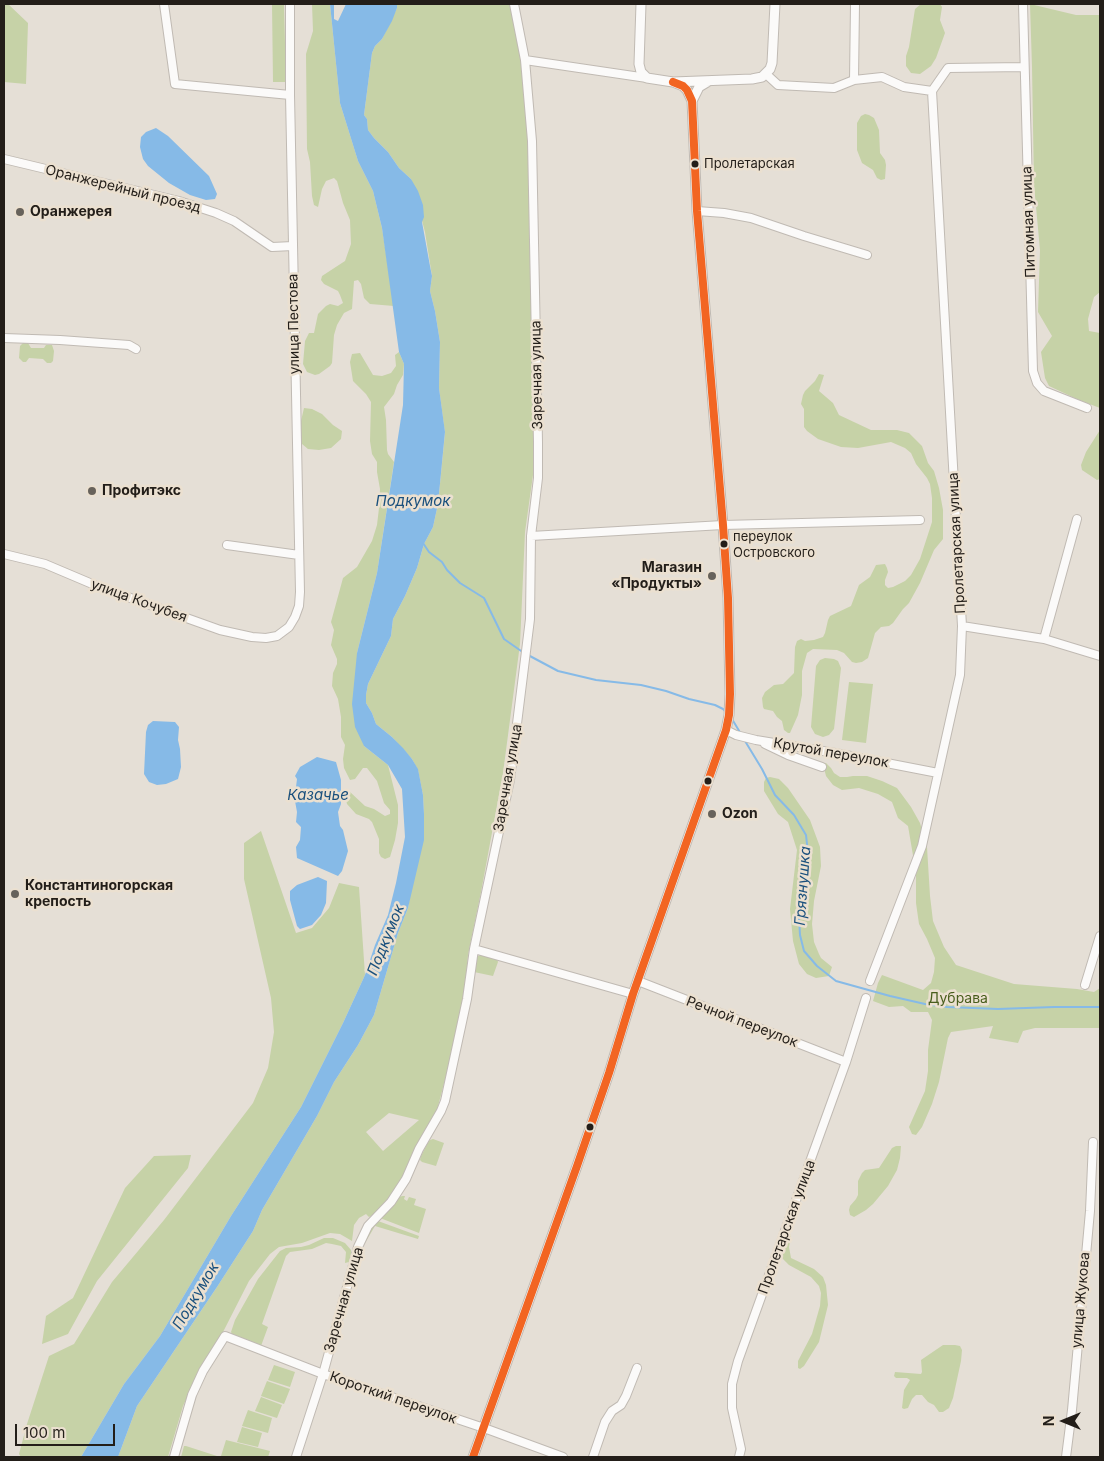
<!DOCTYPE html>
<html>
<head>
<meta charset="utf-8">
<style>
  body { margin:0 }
  #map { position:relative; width:1104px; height:1461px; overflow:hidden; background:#e5dfd6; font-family:Inter,sans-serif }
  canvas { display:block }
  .frame { position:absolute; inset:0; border:5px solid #231e19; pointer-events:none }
  .north { position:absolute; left:1039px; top:1396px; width:50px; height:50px; -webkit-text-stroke:4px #ebe0d0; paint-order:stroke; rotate:270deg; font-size:14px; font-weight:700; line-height:20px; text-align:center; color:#231e19 }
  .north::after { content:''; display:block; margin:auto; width:18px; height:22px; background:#231e19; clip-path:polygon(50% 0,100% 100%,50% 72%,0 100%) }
  .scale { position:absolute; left:15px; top:1424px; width:100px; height:22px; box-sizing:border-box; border:2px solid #231e19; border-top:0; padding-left:6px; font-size:15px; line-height:18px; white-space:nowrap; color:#231e19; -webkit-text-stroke:4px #ebe0d0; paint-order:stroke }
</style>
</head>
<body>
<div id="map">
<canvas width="1104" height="1461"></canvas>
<div class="frame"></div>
<div class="north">N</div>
<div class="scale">100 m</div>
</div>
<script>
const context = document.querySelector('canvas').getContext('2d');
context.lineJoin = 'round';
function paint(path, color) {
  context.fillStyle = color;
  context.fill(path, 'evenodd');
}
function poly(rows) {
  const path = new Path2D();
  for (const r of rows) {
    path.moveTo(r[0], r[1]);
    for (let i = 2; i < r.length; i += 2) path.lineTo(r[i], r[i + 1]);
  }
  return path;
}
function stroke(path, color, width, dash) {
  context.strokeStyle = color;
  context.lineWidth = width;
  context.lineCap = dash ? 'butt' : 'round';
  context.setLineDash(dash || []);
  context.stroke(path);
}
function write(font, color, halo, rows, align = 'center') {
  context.font = font + ' Inter,sans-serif';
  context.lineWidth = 5;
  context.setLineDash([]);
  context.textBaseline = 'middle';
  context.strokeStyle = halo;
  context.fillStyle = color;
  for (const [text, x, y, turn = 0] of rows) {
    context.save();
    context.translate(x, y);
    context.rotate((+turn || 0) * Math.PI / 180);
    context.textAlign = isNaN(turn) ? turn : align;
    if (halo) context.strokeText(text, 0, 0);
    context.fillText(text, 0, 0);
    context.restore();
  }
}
paint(poly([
  [4,4,8,4,28,23,26,84,4,82],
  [272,4,284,4,286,82,273,82],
  [312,4,330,4,340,103,358,161,373,191,382,228,394,306,370,304,364,298,361,284,358,280,354,281,352,309,344,313,337,325,334,335,332,363,330,366,319,374,315,375,307,372,303,364,305,341,309,333,314,333,318,314,326,306,330,304,338,306,343,303,340,295,338,291,324,284,321,280,322,276,345,261,351,244,350,220,343,203,337,181,334,178,326,181,322,189,318,207,314,205,312,196,310,162,307,149,306,54,313,31],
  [397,4,511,4,522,60,529,148,535,414,533,475,525,532,520,644,503,773,481,892,468,955,464,1000,458,1030,436,1114,431,1125,423,1135,417,1146,408,1170,393,1196,378,1212,369,1217,366,1214,359,1218,354,1225,352,1241,340,1234,330,1233,302,1243,279,1247,270,1254,249,1281,222,1334,193,1385,183,1406,168,1457,118,1457,137,1406,217,1287,253,1231,262,1210,317,1116,334,1082,358,1045,374,1015,398,933,408,908,424,814,423,795,418,770,412,759,392,737,376,724,372,713,366,703,366,695,368,684,391,636,393,619,405,596,417,568,424,544,433,527,438,504,445,433,439,388,440,342,435,311,430,291,432,276,425,232,411,179,399,168,388,152,374,138,368,130,367,119,364,115,372,53,375,46,382,39,397,8],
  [389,1113,419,1120,383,1151,366,1132],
  [921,4,940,4,942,7,940,20,945,33,936,58,931,66,920,74,911,73,906,66,906,56,909,47,915,9],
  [1030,4,1076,15,1100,15,1100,292,1094,297,1088,319,1089,331,1100,333,1100,408,1079,400,1049,386,1045,378,1041,352,1052,336,1038,312,1040,250,1034,185,1032,67],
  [865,114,869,115,874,118,879,130,880,153,885,160,886,165,885,179,881,180,877,178,873,170,862,163,857,150,857,123,861,116],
  [24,342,28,343,31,348,44,348,46,345,52,345,54,351,53,361,51,363,47,363,43,359,29,358,26,362,23,362,19,358,20,346],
  [399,352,404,364,403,375,397,385,394,394,384,407,386,420,387,450,388,454,394,462,377,573,357,653,364,746,388,765,398,805,398,823,395,840,390,857,385,859,381,857,379,853,379,839,372,822,369,819,356,814,347,804,346,800,346,795,349,791,365,806,374,809,385,816,390,814,390,810,384,803,377,781,367,768,363,768,355,779,350,780,344,768,343,759,345,745,341,737,341,717,338,699,332,686,333,673,337,664,337,659,331,645,334,630,331,622,343,578,357,567,372,541,377,525,379,508,380,489,377,472,377,462,372,454,370,441,371,402,366,394,353,381,350,362,352,354,360,353,373,375,382,376,391,373,396,366,395,355],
  [819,374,824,375,819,391,833,403,839,415,871,430,897,430,909,433,922,446,928,463,934,471,939,488,943,510,943,539,934,550,920,583,909,603,903,609,893,623,889,626,881,627,875,633,868,658,862,662,856,663,852,662,844,653,837,650,813,649,807,653,802,671,802,695,798,715,790,733,788,733,784,730,782,721,777,717,773,711,764,709,763,707,762,698,765,692,774,685,783,684,794,673,795,647,797,641,801,639,805,641,814,640,823,637,825,633,828,620,830,616,851,606,859,585,870,577,876,565,885,564,887,568,888,572,885,580,885,585,888,588,893,587,905,581,911,575,920,559,932,522,932,498,930,484,927,478,916,464,911,453,905,448,891,442,858,448,841,447,818,439,807,431,804,427,804,409,801,404,803,395,805,391,815,381],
  [304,408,312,409,322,414,333,425,342,431,341,439,331,448,319,450,308,449,302,444,300,433,301,421],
  [1100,430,1100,479,1097,480,1082,470,1081,465,1086,452],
  [825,658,834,659,838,661,841,668,834,729,829,735,823,737,815,734,811,727,816,666,820,660],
  [849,682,873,684,866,743,842,740],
  [826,763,831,768,834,773,840,777,847,777,853,776,867,776,882,781,897,788,911,807,920,823,927,847,930,896,933,921,944,947,956,965,1014,984,1077,989,1094,992,1100,988,1100,1028,1035,1028,1023,1031,1018,1043,989,1038,993,1026,951,1032,948,1038,939,1082,932,1104,922,1127,916,1135,912,1134,909,1127,925,1091,928,1071,928,1050,932,1020,928,1012,911,1012,903,1006,889,1007,873,1001,878,983,882,975,923,990,931,983,934,972,935,958,927,939,919,924,916,903,916,873,908,826,898,818,892,802,878,794,859,788,842,790,833,785,826,776,823,764],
  [770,777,779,779,788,788,810,820,820,847,821,866,814,901,812,924,814,942,819,954,821,958,832,967,829,976,816,978,807,974,799,964,793,941,790,909,797,850,788,822,778,814,764,791,764,782,766,778],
  [261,831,296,933,312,928,329,908,339,883,359,887,365,975,343,1023,301,1107,231,1216,160,1336,124,1384,81,1457,21,1457,19,1454,27,1424,49,1356,74,1344,112,1282,164,1220,253,1103,268,1068,274,1032,271,998,244,879,244,843],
  [481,955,497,959,498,962,493,976,474,972,475,957],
  [433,1139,444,1143,436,1166,422,1162,420,1160,421,1156,427,1144,430,1140],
  [896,1146,901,1146,900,1158,897,1170,888,1186,873,1204,866,1210,854,1217,850,1215,849,1210,850,1206,856,1199,858,1195,858,1181,862,1173,865,1170,879,1168,892,1148],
  [191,1155,188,1168,97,1281,68,1334,42,1344,46,1316,73,1298,125,1188,154,1156],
  [403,1196,405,1196,404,1199,407,1201,409,1197,416,1199,414,1205,426,1209,419,1233,380,1218,398,1197],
  [378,1221,419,1236,418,1239,375,1226,365,1243,365,1238,368,1231],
  [789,1233,791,1235,789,1247,791,1258,814,1269,823,1277,826,1285,828,1305,819,1342,804,1366,800,1369,798,1368,798,1361,812,1334,820,1306,821,1293,819,1286,811,1277,789,1265,782,1258,781,1254,784,1242],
  [324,1238,333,1238,345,1243,351,1250,351,1258,349,1262,345,1263,346,1252,341,1246,332,1244,326,1243,312,1249,290,1252,286,1256,262,1324,268,1327,261,1346,252,1344,233,1336,231,1332,235,1320,258,1279,280,1251,286,1248,301,1247,309,1245],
  [943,1345,955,1345,960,1346,962,1350,961,1361,953,1398,949,1408,943,1412,939,1412,934,1405,928,1402,922,1395,916,1395,912,1399,908,1408,904,1409,902,1408,904,1390,910,1380,907,1378,896,1378,894,1376,895,1372,921,1374,922,1372,921,1360],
  [274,1365,295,1372,290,1387,268,1380],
  [267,1381,290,1389,284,1404,261,1396],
  [261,1397,282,1405,277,1418,255,1411],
  [248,1410,272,1418,268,1433,242,1426],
  [242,1427,262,1433,258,1447,237,1442],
  [226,1440,270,1451,268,1457,221,1456],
  [184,1446,186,1446,220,1457,181,1457]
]), '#c6d2a7');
paint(poly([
  [330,4,334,4,334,19,338,21,346,4,397,4,397,8,392,21,382,39,375,46,372,53,364,115,367,119,368,130,374,138,388,152,399,168,411,179,418,191,423,205,424,217,422,222,430,266,432,276,430,291,435,311,440,342,439,388,445,432,438,504,433,527,424,544,417,568,405,596,393,619,391,636,368,684,366,695,366,703,372,713,376,724,392,737,403,748,412,759,418,769,423,795,424,814,424,840,408,908,398,933,374,1015,358,1045,334,1082,317,1116,262,1210,253,1231,217,1287,137,1406,118,1457,81,1457,124,1384,160,1336,231,1216,301,1107,343,1023,365,975,375,945,388,915,396,883,405,837,402,789,388,765,364,746,355,727,352,704,357,653,377,573,403,405,404,364,399,352,382,228,373,191,358,161,340,103],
  [156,128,168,136,209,176,217,194,215,199,206,200,190,195,169,183,148,166,143,159,140,147,141,137,146,132],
  [153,721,175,722,179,727,178,740,180,749,181,767,178,779,166,784,157,785,149,782,144,774,146,732,148,725],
  [317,757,336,762,341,780,341,804,338,812,340,826,343,830,348,851,342,871,338,876,297,858,296,847,300,840,301,827,296,822,297,812,293,790,296,787,297,779,295,776,300,767],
  [318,877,327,881,326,903,321,915,312,925,300,929,297,926,290,900,290,891,297,885]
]), '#86bae7');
stroke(poly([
  [423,543,429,552,442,562,447,570,460,583,484,598,504,639,524,653],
  [528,655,558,671,596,680,641,685,666,691,689,699,715,705,723,709,726,712],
  [732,719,741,734],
  [745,741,762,769,775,795,794,815,806,835,808,853,799,918,800,935,804,951,817,966,836,981,890,996,925,1004,947,1007,998,1009,1054,1007,1100,1007]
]), '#86bae7', 2);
const minor = poly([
  [164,4,175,84,290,95],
  [1023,4,1033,371,1037,383,1044,391,1087,408],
  [525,60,647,78],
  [766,74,778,85,834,88,854,80,882,77,904,87,932,91,948,68,1024,67],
  [854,80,855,4],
  [4,159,179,201,216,213,234,221,272,247,293,246],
  [697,211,724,213,751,218,804,236,867,255],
  [4,338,60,340,129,345,136,349],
  [531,536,723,525,920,520],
  [227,545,299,555],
  [4,554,45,564,97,586,220,630,252,637,266,638,277,636,289,627,295,617,299,606,300,592,290,95,290,4],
  [962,626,1044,639,1100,656],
  [1044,639,1077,519],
  [726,730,736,735,756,740,835,753,938,773],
  [765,744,788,755,822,767],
  [474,949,633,994],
  [638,981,846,1062],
  [870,981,922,846,960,675,962,626,932,91],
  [1085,985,1100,936],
  [174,1457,192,1395,203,1371,225,1336,323,1374,484,1428,563,1457],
  [296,1457,323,1374,358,1247,368,1226,391,1202,406,1179,419,1149,441,1111,445,1101,467,999,474,949,510,780,530,619,531,536,538,478,538,442,532,141,525,60,514,4],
  [593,1457,605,1422,612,1411,621,1405,626,1396,637,1368],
  [739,1457,741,1449,732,1408,732,1384,738,1361,846,1062,866,998],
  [1066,1457,1072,1410,1090,1211,1093,1142]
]);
const tertiary = poly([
  [641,4,639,64,641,72,647,78,673,82,752,79,762,77,770,69,772,63,775,4],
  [692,101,699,87,709,81],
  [473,1457,577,1166,609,1073,633,994,726,730,729,715,730,694,728,598,723,525,697,211,692,101,687,90,683,86,673,82]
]);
stroke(minor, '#c0bab3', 10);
stroke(tertiary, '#c0bab3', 11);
stroke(minor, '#fbfaf9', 8);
stroke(tertiary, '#fbfaf9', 9);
stroke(poly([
  [473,1457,577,1166,609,1073,633,994,726,730,729,715,730,694,728,598,723,525,697,211,692,101,687,90,683,86,673,82]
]), '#f26522', 8);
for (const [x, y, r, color] of [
  [695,164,4.5,"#231e19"],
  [20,212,5,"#67625b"],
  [92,491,5,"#67625b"],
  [724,544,4.5,"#231e19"],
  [712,576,5,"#67625b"],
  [708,781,4.5,"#231e19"],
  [712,814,5,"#67625b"],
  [15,894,5,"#67625b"],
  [590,1127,4.5,"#231e19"]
]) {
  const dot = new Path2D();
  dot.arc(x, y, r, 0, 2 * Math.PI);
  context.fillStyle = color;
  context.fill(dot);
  stroke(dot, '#ebe0d0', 2);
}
write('13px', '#231e19', '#ebe0d0', [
  ["Пролетарская",704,164],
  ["переулок",733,537],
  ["Островского",733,553]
], 'left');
write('14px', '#231e19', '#ebe0d0', [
  ["Оранжерейный проезд",123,189,14],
  ["Питомная улица",1029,222,-92],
  ["улица Пестова",294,324,-91],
  ["Заречная улица",537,375,-91],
  ["Пролетарская улица",957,543,-93],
  ["улица Кочубея",139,601,20],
  ["Крутой переулок",831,753,10],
  ["Заречная улица",508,778,-80],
  ["Речной переулок",742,1022,21],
  ["Пролетарская улица",787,1227,-70],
  ["Заречная улица",344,1300,-74],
  ["улица Жукова",1081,1300,-85],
  ["Короткий переулок",393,1398,19]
]);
write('bold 14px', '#231e19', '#ebe0d0', [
  ["Оранжерея",30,212],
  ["Профитэкс",102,491],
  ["Магазин",702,568,"right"],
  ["«Продукты»",702,584,"right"],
  ["Ozon",722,814],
  ["Константиногорская",25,886],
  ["крепость",25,902]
], 'left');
write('14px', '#495e1d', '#ebe0d0', [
  ["Дубрава",958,999]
]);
write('italic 15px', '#1a507d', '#ebe0d0', [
  ["Подкумок",413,501],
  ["Казачье",318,795],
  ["Грязнушка",803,886,-86],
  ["Подкумок",386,940,-68],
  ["Подкумок",196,1296,-59]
]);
</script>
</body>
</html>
